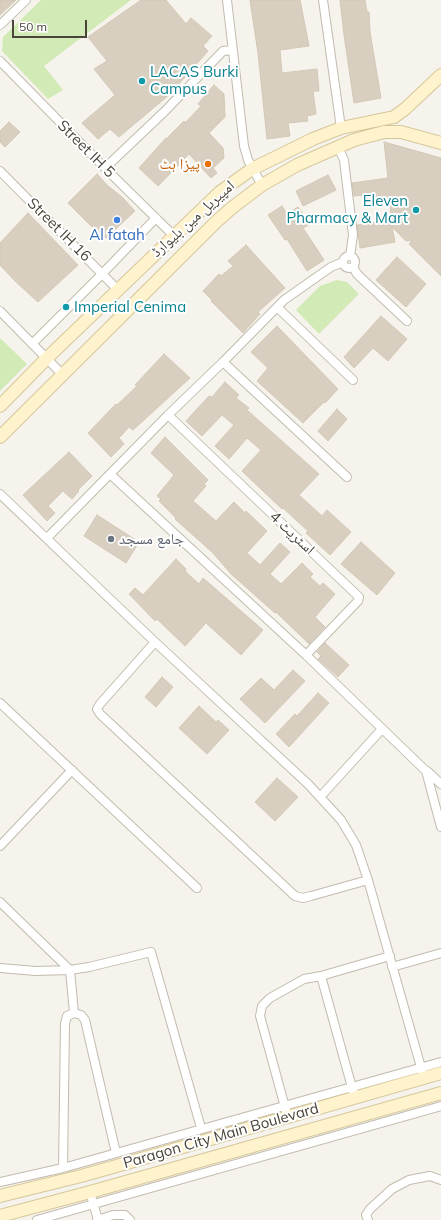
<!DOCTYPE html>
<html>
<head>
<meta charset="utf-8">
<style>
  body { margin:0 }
  #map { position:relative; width:441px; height:1220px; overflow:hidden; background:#f6f3ec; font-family:Mulish,sans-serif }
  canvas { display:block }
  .scale { position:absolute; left:12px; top:20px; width:75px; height:18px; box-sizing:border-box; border:2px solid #4b4439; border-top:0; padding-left:5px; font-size:12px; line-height:14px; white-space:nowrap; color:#4b4439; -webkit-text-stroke:3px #fff; paint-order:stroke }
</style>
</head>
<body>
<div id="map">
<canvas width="441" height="1220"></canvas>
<div class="scale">50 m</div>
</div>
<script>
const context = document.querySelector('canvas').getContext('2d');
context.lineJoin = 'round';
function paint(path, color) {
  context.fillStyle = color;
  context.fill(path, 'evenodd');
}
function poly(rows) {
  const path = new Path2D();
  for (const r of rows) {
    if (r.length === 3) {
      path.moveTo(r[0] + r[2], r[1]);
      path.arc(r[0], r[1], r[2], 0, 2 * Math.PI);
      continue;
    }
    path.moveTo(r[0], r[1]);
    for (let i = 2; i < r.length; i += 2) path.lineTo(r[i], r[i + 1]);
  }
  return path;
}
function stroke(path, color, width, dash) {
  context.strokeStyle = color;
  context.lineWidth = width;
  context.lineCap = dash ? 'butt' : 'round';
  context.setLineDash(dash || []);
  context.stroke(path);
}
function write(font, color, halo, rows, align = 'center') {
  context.font = font + ' Mulish,"Noto Naskh Arabic",sans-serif';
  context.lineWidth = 4;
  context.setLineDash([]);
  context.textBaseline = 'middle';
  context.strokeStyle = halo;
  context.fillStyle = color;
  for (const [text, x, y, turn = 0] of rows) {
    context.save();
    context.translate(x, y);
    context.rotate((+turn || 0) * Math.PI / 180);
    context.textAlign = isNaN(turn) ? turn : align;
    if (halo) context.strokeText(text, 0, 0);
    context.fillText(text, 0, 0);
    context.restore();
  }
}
paint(poly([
  [41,0,131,0,44,66,63,90,48,99,2,51,3,37],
  [337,280,347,282,359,294,319,334,296,310,320,286],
  [0,338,27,364,0,391]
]), '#d2eab5');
const building = poly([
  [0,0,16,0,0,15,0,0],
  [141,0,166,0,186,24,191,18,212,36,203,46,208,51,170,94,119,137,110,129,98,139,82,123,115,95,94,69,107,61,88,37,141,0],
  [250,0,300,0,309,46,280,50,282,73,317,69,319,91,313,91,316,114,307,116,308,121,288,123,290,136,267,139,258,53,250,0],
  [340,0,365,0,367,12,369,12,370,32,381,98,354,103,344,35,340,0],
  [214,85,224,94,225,117,209,133,223,148,224,158,213,168,217,173,211,178,189,154,158,186,139,168,166,138,166,139,184,121,185,123,201,106,198,104,214,85],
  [9,122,20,132,5,147,0,142,0,131,9,122],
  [384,142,441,158,441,276,409,244,412,240,406,241,392,227,395,242,360,248,357,225,391,220,390,201,363,204,362,195,354,196,352,183,388,178,384,142],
  [97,174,108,186,122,197,135,211,106,238,94,225,92,227,68,203,97,174],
  [328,175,336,190,303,206,296,191,328,175],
  [282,206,287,214,298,207,310,224,303,228,324,260,307,271,287,239,285,240,268,215,282,206],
  [28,213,78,265,38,302,16,282,0,265,0,243,28,213],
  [246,245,285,288,258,312,260,314,243,333,211,301,212,300,203,291,219,274,221,276,233,266,228,261,246,245],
  [397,257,426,284,406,307,376,280,397,257],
  [381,316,407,339,388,361,373,348,354,368,344,357,381,316],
  [277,326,338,389,325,403,324,402,303,423,257,381,268,368,251,352,277,326],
  [164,354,190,378,133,430,129,427,119,438,124,444,111,457,88,433,116,404,117,405,137,386,135,385,164,354],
  [225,382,239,395,236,398,249,408,247,410,319,474,299,495,322,516,327,510,351,532,330,555,306,533,308,531,283,508,282,509,242,471,261,450,247,438,229,459,215,446,234,425,222,415,202,436,186,421,209,396,212,397,225,382],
  [337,409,347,419,328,441,318,431,337,409],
  [165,437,208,480,204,484,206,486,193,501,216,521,234,502,245,513,246,511,267,531,247,553,260,565,280,543,290,552,270,574,281,584,302,563,313,574,310,577,320,586,323,583,335,594,315,617,325,627,309,644,276,612,275,613,231,574,213,553,175,519,176,518,159,501,161,499,157,496,174,475,151,453,165,437],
  [69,452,92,476,78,490,79,491,72,499,63,491,48,506,55,513,47,521,23,495,69,452],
  [97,515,139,542,126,563,84,536,97,515],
  [361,542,395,573,377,595,341,564,361,542],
  [176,559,186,569,185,571,199,584,203,578,263,630,241,655,206,623,185,646,157,619,155,621,129,594,135,588,143,595,176,559],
  [325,643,349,665,338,677,318,659,321,656,317,652,325,643],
  [293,670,305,681,265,723,240,699,261,678,274,690,293,670],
  [162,677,173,687,156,707,145,697,162,677],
  [318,693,329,703,289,747,276,734,295,714,297,716,318,693],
  [199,706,216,722,218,720,229,730,207,754,179,728,199,706],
  [277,778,298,797,275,821,255,802,277,778]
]);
paint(building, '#d8cfc1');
stroke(building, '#d3c7b4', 1);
const street = poly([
  [227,0,244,146,248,160,262,185],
  [323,0,341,128],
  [0,25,26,0],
  [0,61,105,168,173,235],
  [338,147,344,160,353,235,350,256],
  [105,168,164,112,223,51,233,50],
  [0,171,118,290],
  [349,262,6],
  [353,267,357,274,407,321],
  [277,307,353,380],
  [0,311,63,375],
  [32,344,102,274,156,218],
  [223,362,347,477],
  [168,415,359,597,358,601,306,655],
  [110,474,306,655,426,771,441,827],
  [0,494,155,642,308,784,341,820,356,845,368,880,424,1078],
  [47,538,168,415,223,362,284,300,331,267,343,262],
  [155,642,100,704,97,709,100,714,295,896,303,898,311,896,368,880],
  [0,703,197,888],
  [427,771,441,784],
  [321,796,382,729],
  [0,846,72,770],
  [0,902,70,970,74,1013],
  [392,967,441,953],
  [0,968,36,971,70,970,89,967,151,952,201,1128],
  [321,976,353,1091],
  [288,1118,260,1016,262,1006,270,998,304,979,321,976,390,956],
  [63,1168,65,1024,67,1016,74,1013,81,1015,85,1020,116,1153],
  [0,1182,63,1168,441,1062],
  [90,1192,98,1220],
  [37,1220,441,1106],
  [97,1220,113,1215,125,1215,130,1220],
  [368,1220,366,1215,370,1209,392,1189,409,1180,430,1176,441,1180]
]);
const secondary = poly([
  [0,406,46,359,220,192,252,169,313,139,341,128,394,117,405,109,441,75],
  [0,437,217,221,233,207,262,185,297,165,354,140,384,132,401,132,441,143],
  [0,1196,81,1176,120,1165,441,1073],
  [0,1216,90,1192,441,1093]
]);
stroke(street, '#c2bbae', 10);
stroke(secondary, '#d6c79b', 14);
stroke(street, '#fff', 8);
stroke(secondary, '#fff3cd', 12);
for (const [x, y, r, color] of [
  [142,81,4,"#0f9aa8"],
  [208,164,4,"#e8710a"],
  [416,210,4,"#0f9aa8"],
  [117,220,4,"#3f7fe0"],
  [66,307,4,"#0f9aa8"],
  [111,539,4,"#6b7280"]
]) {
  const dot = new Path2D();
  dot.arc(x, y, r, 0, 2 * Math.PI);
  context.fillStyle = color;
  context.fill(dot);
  stroke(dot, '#fff', 1.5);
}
write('15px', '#0d838f', '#fff', [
  ["LACAS Burki",150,72],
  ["Campus",150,89],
  ["Eleven",408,201,"right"],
  ["Pharmacy & Mart",408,218,"right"],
  ["Imperial Cenima",74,307]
], 'left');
write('15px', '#4b4439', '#fff', [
  ["Street IH 5",86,149,45],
  ["امپیریل مین بلیوارڈ",193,219,-42],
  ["Street IH 16",59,230,45],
  ["اسٹریٹ 4",292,533,43],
  ["Paragon City Main Boulevard",221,1136,-16]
]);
write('15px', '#c56008', '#fff', [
  ["پیزا ہٹ",200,164]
], 'right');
write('15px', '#366cbe', '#fff', [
  ["Al fatah",117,235]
]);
write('15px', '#5b616d', '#fff', [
  ["جامع مسجد",119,539]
], 'left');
</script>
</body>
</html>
